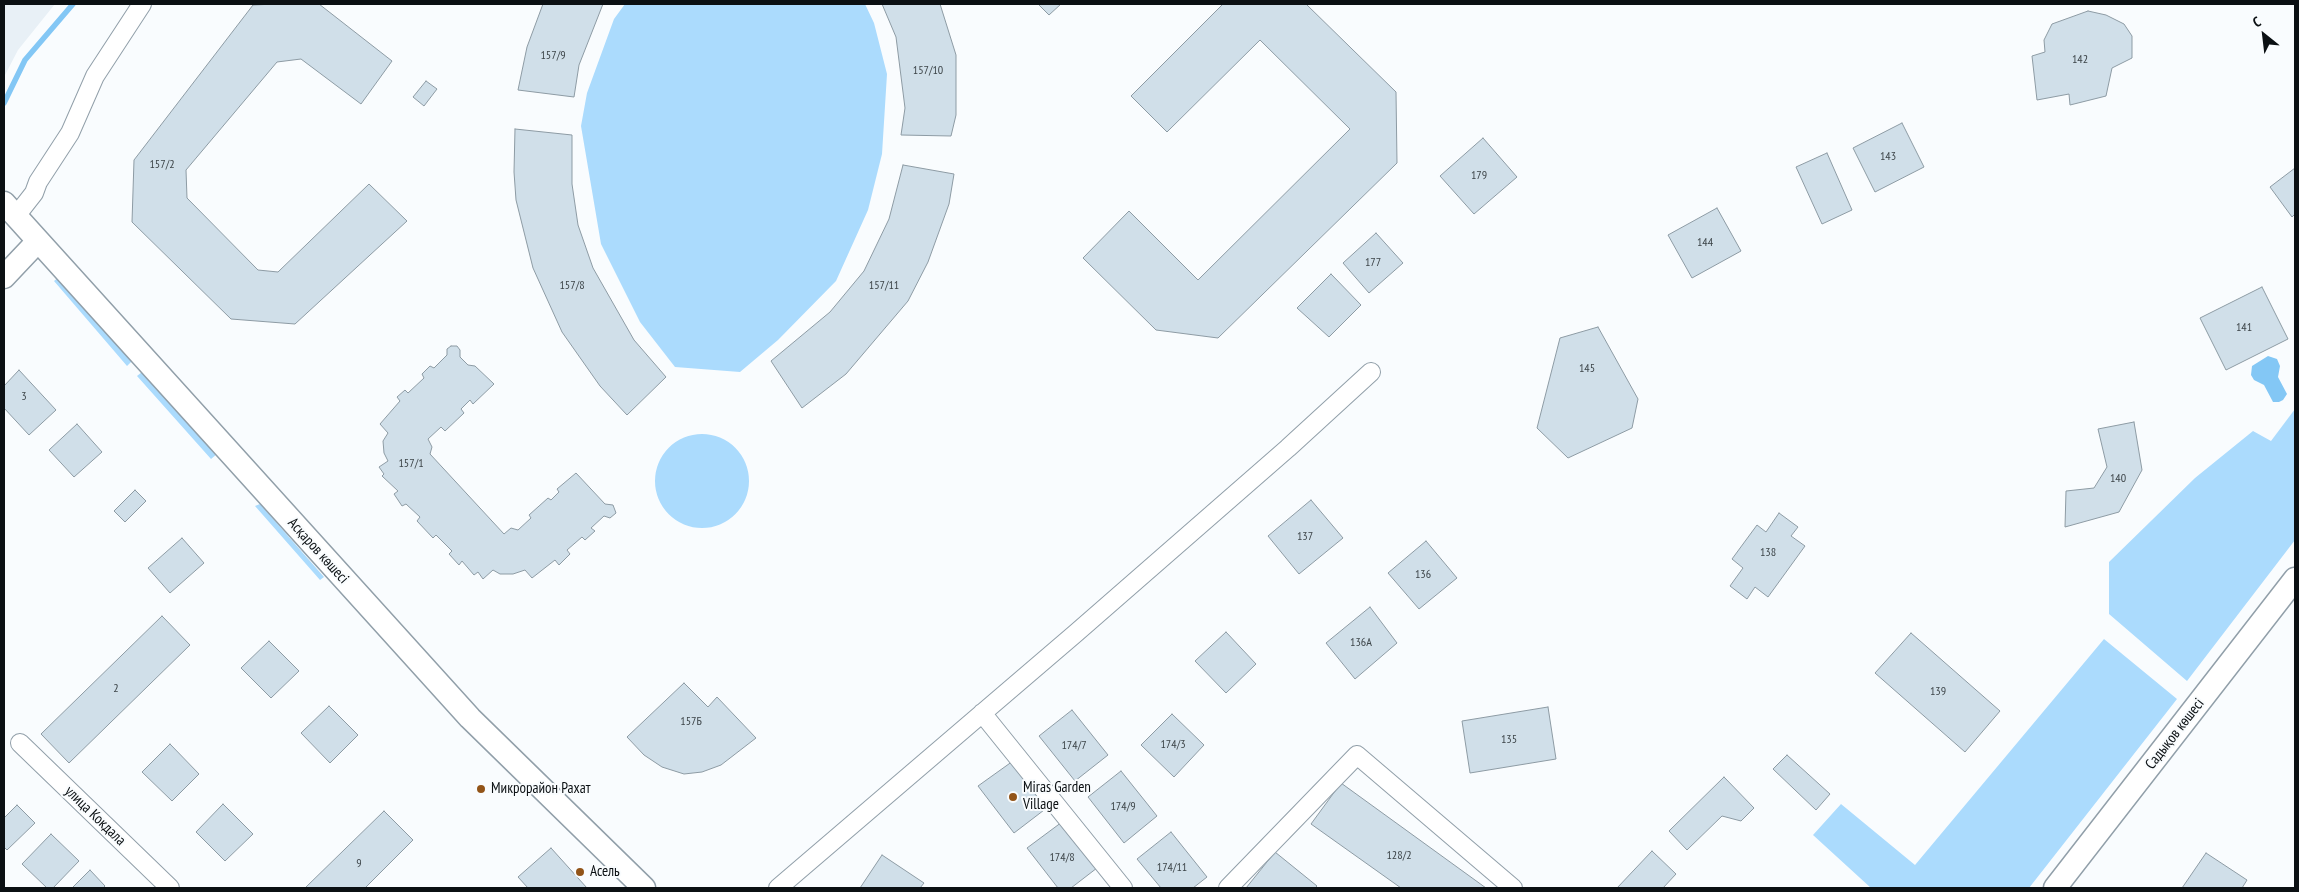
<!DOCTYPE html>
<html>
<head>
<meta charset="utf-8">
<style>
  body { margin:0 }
  #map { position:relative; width:2299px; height:892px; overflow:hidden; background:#f9fcfe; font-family:"PT Sans Narrow",sans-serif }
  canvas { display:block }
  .frame { position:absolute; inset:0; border:5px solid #0b1013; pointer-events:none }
  .north { position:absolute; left:2239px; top:10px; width:50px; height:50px; -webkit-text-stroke:4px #f9fcfe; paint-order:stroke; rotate:331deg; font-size:14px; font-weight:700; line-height:20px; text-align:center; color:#0b1013 }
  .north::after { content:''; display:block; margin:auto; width:18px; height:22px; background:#0b1013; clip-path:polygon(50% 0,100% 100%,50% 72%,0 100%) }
</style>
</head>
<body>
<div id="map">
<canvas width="2299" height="892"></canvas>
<div class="frame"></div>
<div class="north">С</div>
</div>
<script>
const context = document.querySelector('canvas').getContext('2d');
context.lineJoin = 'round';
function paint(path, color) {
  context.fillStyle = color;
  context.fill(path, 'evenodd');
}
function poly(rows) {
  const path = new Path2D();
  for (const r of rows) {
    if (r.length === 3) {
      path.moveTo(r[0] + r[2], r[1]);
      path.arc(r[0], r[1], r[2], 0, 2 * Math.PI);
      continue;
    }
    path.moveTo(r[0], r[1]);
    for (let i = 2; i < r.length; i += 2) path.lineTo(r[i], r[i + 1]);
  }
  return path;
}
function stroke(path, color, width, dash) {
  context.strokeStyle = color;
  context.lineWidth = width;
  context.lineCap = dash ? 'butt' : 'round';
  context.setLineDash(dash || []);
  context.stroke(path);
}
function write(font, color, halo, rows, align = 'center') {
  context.font = font + ' "PT Sans Narrow",sans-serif';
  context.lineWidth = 4;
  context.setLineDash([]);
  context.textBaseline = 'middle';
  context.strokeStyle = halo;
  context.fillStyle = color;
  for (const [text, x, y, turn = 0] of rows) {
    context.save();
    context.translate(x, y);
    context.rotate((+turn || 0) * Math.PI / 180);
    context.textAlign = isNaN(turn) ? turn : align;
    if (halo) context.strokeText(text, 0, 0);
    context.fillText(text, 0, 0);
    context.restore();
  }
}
paint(poly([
  [4,4,55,4,18,50,4,77]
]), '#e8f0f6');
paint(poly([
  [625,4,865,4,874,23,887,74,882,154,868,210,836,281,778,340,740,372,675,367,640,322,601,244,581,126,587,93,614,19],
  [59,277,132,361,127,366,54,281],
  [142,372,217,454,211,459,137,376],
  [2295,409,2295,540,2187,681,2109,614,2109,562,2195,478,2253,431,2271,441],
  [702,481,47],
  [260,504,324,577,320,580,255,506],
  [2104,639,2177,699,2029,888,1871,888,1813,835,1841,804,1915,865]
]), '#abdbfd');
paint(poly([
  [2268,356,2277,359,2280,366,2278,377,2287,394,2283,400,2279,402,2273,402,2264,385,2254,380,2251,375,2252,366]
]), '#83c7f5');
stroke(poly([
  [4,103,25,60,73,4]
]), '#83c7f5', 5.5);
const building = poly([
  [275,4,319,4,392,61,361,104,301,59,277,62,186,170,187,198,258,270,278,272,369,184,407,221,295,324,231,319,132,222,134,160,253,5,275,4],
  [543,4,603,4,579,65,574,97,518,90,527,47,543,4],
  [882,4,940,4,956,55,956,115,951,136,901,135,905,108,896,37,882,4],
  [1038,4,1061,4,1049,15,1038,4],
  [1223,4,1306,4,1396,92,1397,163,1218,338,1156,330,1083,258,1129,211,1198,280,1350,129,1260,40,1167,132,1131,96,1223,4],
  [2088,11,2106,15,2124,24,2132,36,2132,58,2112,68,2106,96,2070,105,2069,94,2037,100,2032,56,2045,52,2044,40,2052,24,2088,11],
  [426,81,437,89,424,106,413,97,426,81],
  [1902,123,1924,167,1875,192,1853,148,1902,123],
  [515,129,572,135,572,184,578,225,593,268,634,340,666,377,627,415,600,386,562,332,533,268,516,200,514,172,515,129],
  [1483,138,1517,177,1474,214,1440,176,1483,138],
  [1827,153,1852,210,1822,224,1796,167,1827,153],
  [903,165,954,174,949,204,928,262,908,301,846,374,802,408,771,361,830,312,864,271,889,219,903,165],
  [2295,168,2295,214,2292,217,2270,187,2295,168],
  [1717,208,1741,251,1692,278,1668,235,1717,208],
  [1376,233,1403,263,1369,293,1343,263,1376,233],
  [1331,274,1361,305,1329,337,1297,308,1331,274],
  [2262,287,2288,339,2226,370,2200,318,2262,287],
  [1598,327,1638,399,1632,428,1568,458,1537,428,1560,338,1598,327],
  [451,346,457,346,460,350,460,357,468,365,475,366,494,384,473,404,470,400,461,409,464,413,445,431,441,427,428,439,432,447,430,454,504,534,511,528,518,530,531,518,529,515,548,498,551,500,559,492,557,489,576,473,605,504,613,505,616,513,610,518,604,516,591,528,595,531,585,540,582,537,567,550,570,554,559,565,555,560,532,578,525,570,513,574,500,574,493,570,483,579,478,572,474,575,462,561,459,565,449,554,452,551,436,535,433,538,417,521,420,517,406,504,402,506,394,494,398,491,382,476,384,474,379,467,388,461,384,453,383,441,388,433,380,424,400,401,397,397,405,390,408,393,424,378,422,374,430,366,434,368,447,355,447,349,451,346],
  [19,370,56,410,29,435,4,408,4,386,19,370],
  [2134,422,2142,470,2119,512,2065,527,2066,491,2094,488,2107,467,2098,429,2134,422],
  [77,424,102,452,74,477,49,450,77,424],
  [135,490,146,501,125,522,114,511,135,490],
  [1311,500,1343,538,1299,574,1268,536,1311,500],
  [1779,513,1798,527,1791,536,1805,546,1768,597,1755,587,1747,599,1730,586,1743,568,1732,559,1757,525,1766,532,1779,513],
  [182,538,204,563,170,593,148,568,182,538],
  [1426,541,1457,578,1419,609,1388,573,1426,541],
  [1370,607,1397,643,1355,679,1326,643,1370,607],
  [162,616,190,645,69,763,41,734,162,616],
  [1226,632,1256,664,1226,693,1195,661,1226,632],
  [1911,633,2000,711,1965,752,1875,673,1911,633],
  [269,641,299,671,271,698,241,668,269,641],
  [684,683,708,707,717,697,756,738,721,765,702,772,684,774,662,767,644,755,627,737,684,683],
  [329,706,358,735,330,763,301,733,329,706],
  [1548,707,1556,759,1470,773,1462,721,1548,707],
  [1072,710,1108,755,1075,781,1039,736,1072,710],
  [1172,714,1204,745,1174,777,1141,745,1172,714],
  [170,744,199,774,172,801,142,772,170,744],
  [1787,755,1830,794,1816,810,1773,769,1787,755],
  [1013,761,1048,807,1014,833,978,786,1013,761],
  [1121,771,1157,816,1124,843,1088,797,1121,771],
  [1724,777,1754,808,1741,821,1722,816,1687,850,1669,831,1724,777],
  [1341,783,1486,888,1401,888,1311,824,1341,783],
  [223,804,253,834,225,861,196,832,223,804],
  [17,805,35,823,7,850,4,847,4,818,17,805],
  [384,811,413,840,365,888,305,888,384,811],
  [1062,822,1097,868,1071,888,1058,888,1027,848,1062,822],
  [1171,832,1207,877,1193,888,1161,888,1137,859,1171,832],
  [51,834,79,861,53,888,47,888,22,864,51,834],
  [551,848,587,888,528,888,518,877,551,848],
  [1652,851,1676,874,1663,888,1617,888,1652,851],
  [1275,852,1317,886,1315,888,1246,888,1275,852],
  [2206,853,2247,880,2242,888,2182,888,2206,853],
  [882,855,924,883,920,888,860,888,882,855],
  [90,870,105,886,103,888,72,888,90,870]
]);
paint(building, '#d0dfe9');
stroke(building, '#8d9ba4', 1);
const minor = poly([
  [16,216,34,193,38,182,70,133,95,76,142,4],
  [982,713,1123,888],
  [20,743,170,888],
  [778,888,1076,633,1288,448,1371,372],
  [1228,888,1357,755,1513,888]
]);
const tertiary = poly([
  [4,203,470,718,644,888],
  [4,277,38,241],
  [2055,888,2295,579]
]);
stroke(minor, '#919fa9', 20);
stroke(tertiary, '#919fa9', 25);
stroke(minor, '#fff', 18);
stroke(tertiary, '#fff', 22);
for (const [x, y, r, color] of [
  [481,789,5,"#925418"],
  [1013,797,5,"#925418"],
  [580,872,5,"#925418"]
]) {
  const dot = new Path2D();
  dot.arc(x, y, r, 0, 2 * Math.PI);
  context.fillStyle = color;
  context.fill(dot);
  stroke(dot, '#f9fcfe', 2);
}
write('12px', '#3c4448', null, [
  ["157/9",553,56],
  ["142",2080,60],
  ["157/10",928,71],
  ["143",1888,157],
  ["157/2",162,165],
  ["179",1479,176],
  ["144",1705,243],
  ["177",1373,263],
  ["157/8",572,286],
  ["157/11",884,286],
  ["141",2244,328],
  ["145",1587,369],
  ["3",24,397],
  ["157/1",411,464],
  ["140",2118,479],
  ["137",1305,537],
  ["138",1768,553],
  ["136",1423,575],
  ["136А",1361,643],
  ["2",116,689],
  ["139",1938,692],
  ["157Б",691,722],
  ["135",1509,740],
  ["174/3",1173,745],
  ["174/7",1074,746],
  ["174/9",1123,807],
  ["128/2",1399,856],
  ["174/8",1062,858],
  ["9",359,864],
  ["174/11",1172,868]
]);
write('15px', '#0b1013', '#f9fcfe', [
  ["Асқаров көшесі",318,551,48],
  ["Садықов көшесі",2175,734,-52],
  ["улица Кокдала",95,816,44]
]);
write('15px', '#0b1013', '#f9fcfe', [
  ["Miras Garden",1023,788],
  ["Village",1023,805],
  ["Микрорайон Рахат",491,789],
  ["Асель",590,872]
], 'left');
</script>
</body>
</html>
